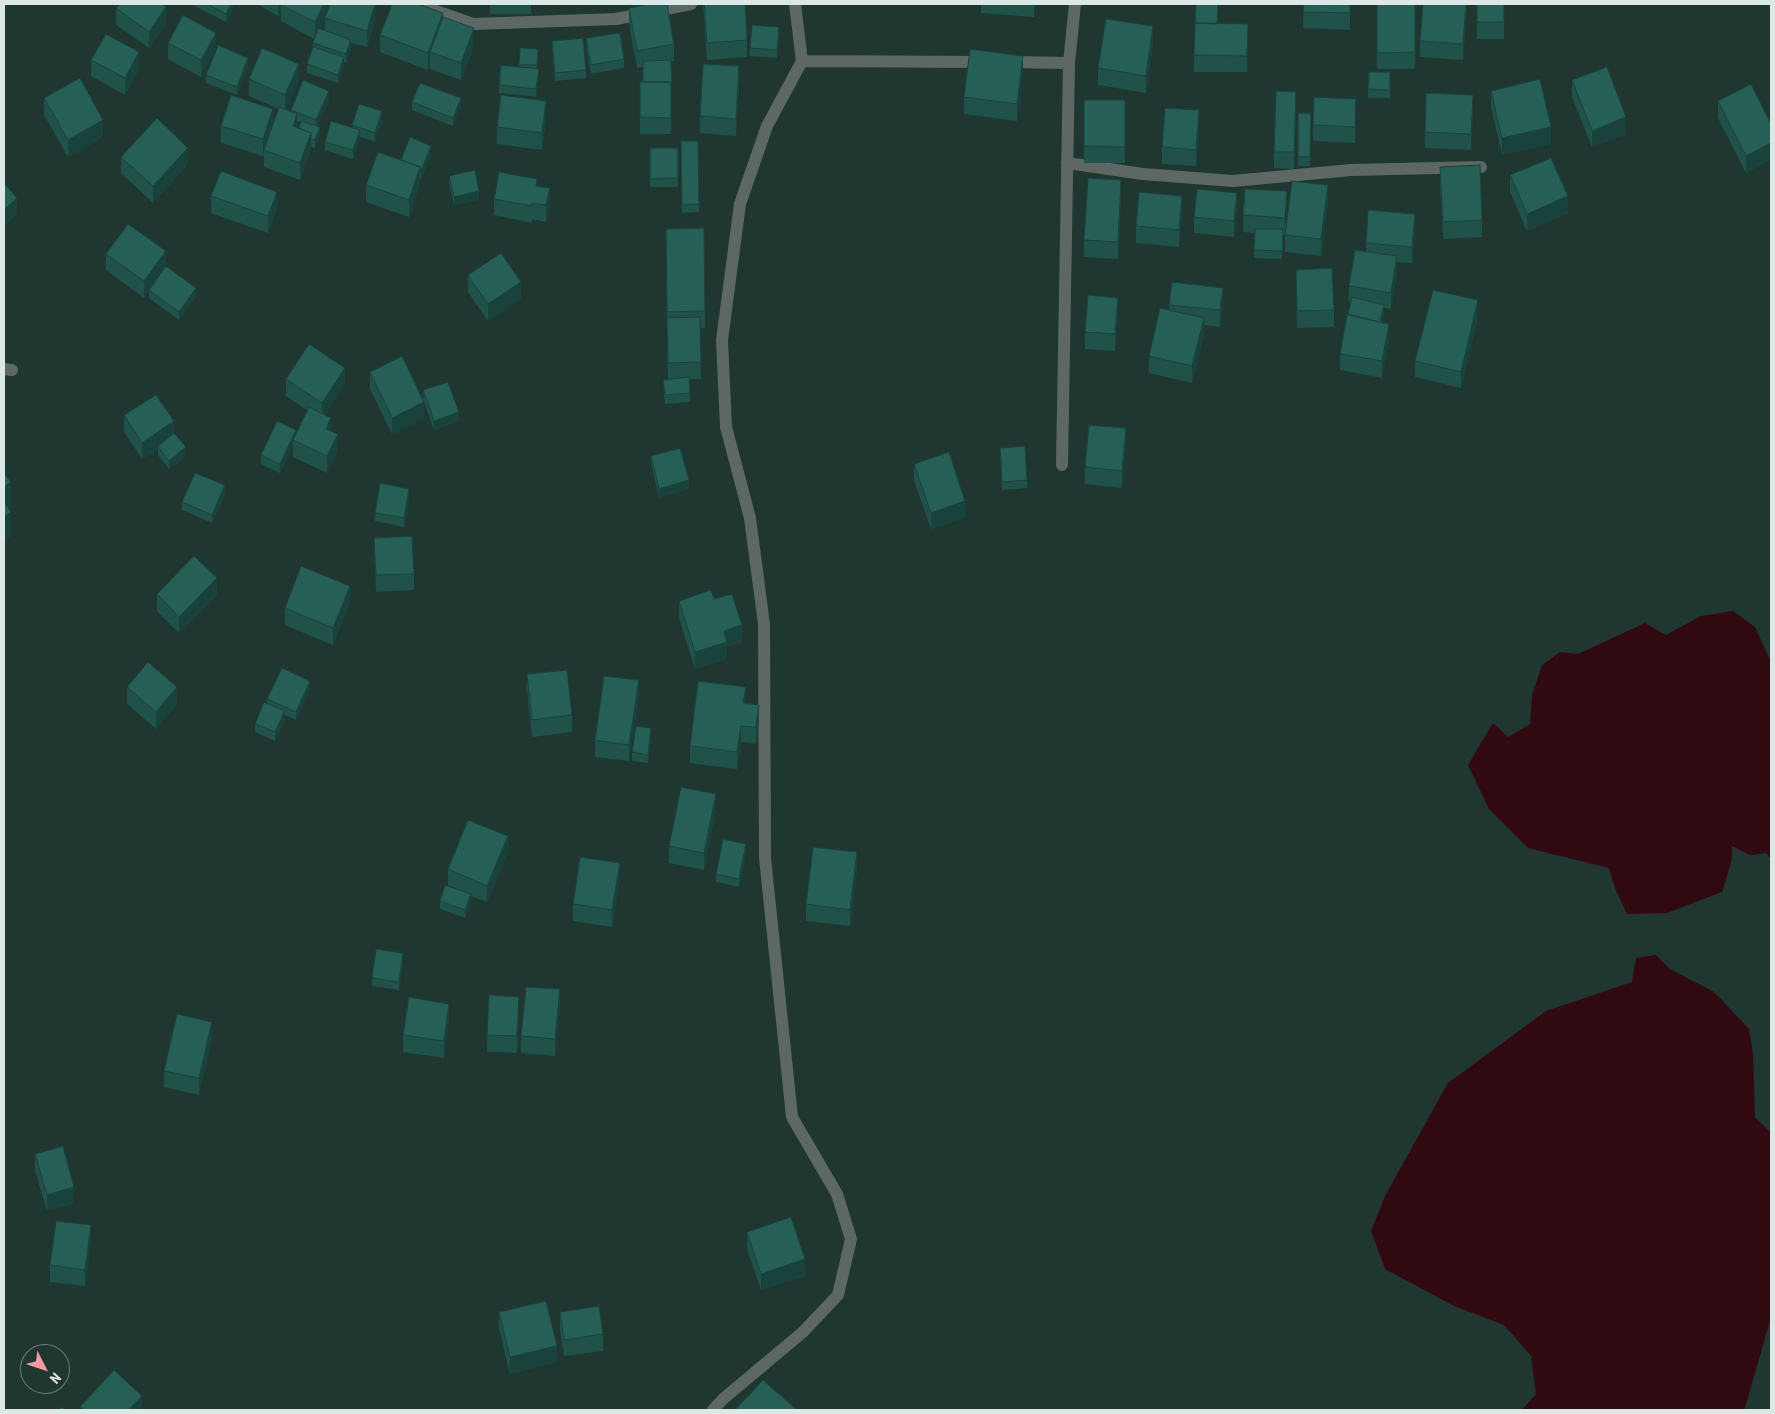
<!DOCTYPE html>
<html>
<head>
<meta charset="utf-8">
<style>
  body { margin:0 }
  #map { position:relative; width:1775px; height:1414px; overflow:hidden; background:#203631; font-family:"Roboto Condensed",sans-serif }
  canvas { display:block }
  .frame { position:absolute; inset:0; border:5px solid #dbe8e5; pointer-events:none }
  .north { position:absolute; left:20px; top:1344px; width:50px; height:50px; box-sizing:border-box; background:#203631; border:1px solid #6b7d79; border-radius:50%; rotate:131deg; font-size:14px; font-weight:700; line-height:20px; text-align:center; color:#dbe8e5 }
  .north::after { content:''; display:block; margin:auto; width:18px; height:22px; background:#f49aa2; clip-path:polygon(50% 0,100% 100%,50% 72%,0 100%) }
</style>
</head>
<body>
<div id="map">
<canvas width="1775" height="1414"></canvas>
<div class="frame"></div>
<div class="north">N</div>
</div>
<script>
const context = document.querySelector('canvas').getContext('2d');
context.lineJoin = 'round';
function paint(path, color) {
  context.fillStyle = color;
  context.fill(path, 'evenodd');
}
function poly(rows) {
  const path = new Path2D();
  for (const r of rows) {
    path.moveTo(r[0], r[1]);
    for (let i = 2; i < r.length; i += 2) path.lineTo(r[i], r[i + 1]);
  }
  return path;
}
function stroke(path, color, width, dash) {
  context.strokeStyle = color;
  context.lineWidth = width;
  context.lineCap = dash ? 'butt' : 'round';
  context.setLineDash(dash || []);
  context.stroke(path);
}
paint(poly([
  [1733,611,1755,627,1771,662,1771,859,1766,853,1750,855,1732,846,1732,859,1722,892,1667,913,1627,914,1615,888,1609,868,1528,848,1489,809,1468,765,1493,723,1508,737,1530,724,1532,695,1542,665,1560,652,1578,654,1645,623,1666,635,1701,616],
  [1656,955,1670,969,1714,992,1749,1029,1753,1053,1755,1117,1771,1133,1771,1305,1770,1321,1745,1408,1743,1410,1522,1410,1536,1394,1531,1356,1504,1325,1454,1306,1385,1269,1371,1231,1385,1196,1448,1083,1546,1011,1632,982,1636,958]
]), '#310a11');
stroke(poly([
  [416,4,473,24,616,19,691,4],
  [795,4,802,61,984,62],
  [1007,62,1069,63],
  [1067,163,1143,174,1233,181,1351,170,1481,167],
  [4,369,12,370],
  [1062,465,1069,63,1075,4],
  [713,1410,723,1399,803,1332,838,1295,851,1239,837,1194,792,1117,765,858,764,624,750,518,726,427,722,340,740,204,767,126,802,61]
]), '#5d6865', 12);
paint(poly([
  [193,4,235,4,226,22,193,5],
  [257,4,376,4,376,17,367,47,351,43,351,48,346,63,344,62,344,66,338,83,307,73,307,64,313,47,313,43,314,39,281,21,281,11,278,16],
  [325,19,325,30,320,29],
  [490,4,531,4,531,14,490,14],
  [583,4,596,4,596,5],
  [703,4,745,4,747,40,747,57,707,60],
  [981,4,1035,4,1034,17,981,13],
  [1304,4,1350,4,1350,30,1303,28],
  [1377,4,1415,4,1415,69,1377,69],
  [1423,4,1467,4,1463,60,1420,57,1420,41],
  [1477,4,1504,4,1504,39,1477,39],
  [116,8,166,24,149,48,116,25],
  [629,8,674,44,674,61,671,61,671,134,640,134,640,117,643,82,643,67,637,68,629,24],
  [443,18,474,45,461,80,430,69,430,64,428,70,380,52,380,35],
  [1195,24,1248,24,1247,72,1194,72],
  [216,33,201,77,168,59,168,43],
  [779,35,777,58,750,56,750,48],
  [586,38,624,59,624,68,591,74,586,47],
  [552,41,586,70,586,78,555,81,552,50],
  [1153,43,1146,93,1098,85,1098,68],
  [520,48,538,49,537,69,539,77,536,97,499,93,499,85,519,67],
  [91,60,139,69,125,95,91,76],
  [248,67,237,95,206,83,206,75],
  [1023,72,1017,121,964,114,964,97],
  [1390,72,1390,98,1368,98,1368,89],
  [249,79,299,81,286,109,291,111,291,110,329,99,317,127,320,136,315,148,311,147,311,149,300,180,264,167,264,155,263,156,221,143,221,126,273,124,279,109,249,96],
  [297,121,301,122,299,128,297,128],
  [1572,80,1626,134,1592,147,1572,97],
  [739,83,736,136,700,133,700,116],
  [1491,91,1551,144,1502,155,1491,107],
  [44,98,103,137,68,157,44,115],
  [1084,100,1125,100,1125,163,1084,163],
  [1718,101,1771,124,1771,159,1746,173,1718,118],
  [412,102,461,106,453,126,412,110],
  [1296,108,1294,169,1274,168,1274,152],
  [1473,111,1471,150,1425,148,1425,132],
  [1298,113,1311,113,1310,166,1298,166],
  [1356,115,1355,143,1313,141,1313,125],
  [546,118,542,150,497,144,497,127],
  [382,119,375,142,360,137,353,159,325,150,325,142,352,128,352,125],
  [1199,127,1196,166,1162,164,1162,147],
  [681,141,698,141,699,212,682,213],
  [650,148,678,148,678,187,650,187],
  [431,154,421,179,420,179,420,183,409,217,366,202,366,185,401,160],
  [121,157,188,164,153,203,121,173],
  [1440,167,1482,220,1482,237,1443,239,1440,184],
  [1510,175,1568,213,1527,231,1510,192],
  [449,176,479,200,454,205,449,184],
  [537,186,550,205,546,222,532,219,532,223,494,215,494,199],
  [211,196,277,208,268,233,211,213],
  [1121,197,1118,259,1084,257,1084,240],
  [1328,202,1321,256,1285,252,1285,235],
  [1287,208,1285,235,1283,235,1282,259,1254,258,1255,233,1243,232,1243,215],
  [1237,209,1234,237,1194,233,1194,217],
  [1182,213,1179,247,1136,243,1136,226],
  [666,229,705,311,705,328,700,328,701,379,689,379,690,402,665,404,663,380,668,379,667,335],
  [1415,230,1412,263,1397,262,1397,273,1391,309,1384,308,1384,313,1382,322,1389,340,1382,378,1340,370,1340,354,1350,303,1349,302,1349,286,1366,251,1366,243],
  [106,254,166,266,196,297,179,320,149,298,149,291,144,298,106,270],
  [1296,270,1334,310,1334,327,1297,328],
  [468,275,521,299,488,321,468,292],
  [1169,305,1223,305,1220,327,1204,325,1204,335,1192,383,1149,373,1149,356,1169,310],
  [1118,314,1115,351,1085,349,1085,332],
  [1478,317,1461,388,1415,377,1415,361],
  [370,372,423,399,423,390,459,421,434,430,424,402,424,418,392,434,370,389],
  [286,379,345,384,325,415,338,450,327,473,293,457,293,444,280,473,261,464,261,455,296,435,307,410,286,396],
  [124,415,174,433,186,456,169,469,158,455,158,449,142,459,124,432],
  [1126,445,1122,488,1085,484,1085,467],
  [1000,448,1027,480,1027,488,1002,490],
  [651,456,689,489,659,497,651,464],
  [914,464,965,518,931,529,914,481],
  [225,494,212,523,182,510,182,502],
  [409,497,404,527,375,521,375,513],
  [374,538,414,574,414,590,376,592,374,555],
  [157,594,217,595,179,633,157,611],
  [714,599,742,642,727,646,727,659,695,669,679,618,679,601],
  [350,602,333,645,285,625,285,608],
  [527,674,572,715,572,732,532,737,527,691],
  [127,687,177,704,156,729,127,704],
  [310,689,296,720,285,715,285,719,275,741,255,732,255,724,267,704,267,699],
  [639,697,629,761,595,757,595,740],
  [746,703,759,721,756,744,741,742,737,769,690,763,690,746],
  [651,736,648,763,632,761,632,752],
  [716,810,704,870,669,863,669,846],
  [508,853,487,902,471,896,471,902,465,918,440,909,440,901,448,886,448,869],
  [746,853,739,887,716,882,716,874],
  [857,869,850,926,806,921,806,904],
  [620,879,612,927,573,921,573,904],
  [403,962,399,990,372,986,372,978],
  [560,1006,555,1056,521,1053,521,1036],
  [519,1014,517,1053,487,1052,487,1035],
  [449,1020,444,1058,403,1052,403,1035],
  [212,1039,199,1095,164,1087,164,1071],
  [35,1154,74,1203,47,1211,35,1171],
  [747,1232,805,1276,761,1290,747,1249],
  [91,1241,85,1286,50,1282,50,1265],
  [499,1312,557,1362,510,1374,499,1329],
  [560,1312,603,1334,603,1351,564,1356,560,1329]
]), '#205249');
paint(poly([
  [231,4,235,4,226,22,226,14],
  [278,4,285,4,281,5,281,11,278,16],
  [324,4,331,4,331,8,315,39,315,22],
  [375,4,376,4,376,17,367,47,367,31],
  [1034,4,1035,4,1034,17],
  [1466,4,1467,4,1463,60,1463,44],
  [166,7,166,24,149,48,149,32],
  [443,13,443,30,430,52,430,64,428,70,428,53],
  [1153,26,1153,43,1146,93,1146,76],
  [474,28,474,45,461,80,461,63],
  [216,33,216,50,201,77,201,60],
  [351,40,351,48,346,63,346,54],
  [139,52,139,69,125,95,125,78],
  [1023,56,1023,72,1017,121,1017,104],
  [344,57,344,66,338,83,338,75],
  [248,58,248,67,237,95,237,87],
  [299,64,299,81,285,112,285,95],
  [739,66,739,83,736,136,736,119],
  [539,69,539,77,536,97,536,89],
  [329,91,329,99,316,129,316,120],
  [1296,92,1296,108,1294,169,1294,152],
  [1473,95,1473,111,1471,150,1471,134],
  [461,98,461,106,453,126,453,118],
  [1356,99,1356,115,1355,143,1355,127],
  [546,101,546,118,542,150,542,133],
  [273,109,273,126,264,150,263,156,263,139],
  [1199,110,1199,127,1196,166,1196,150],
  [382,111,382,119,375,142,375,133],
  [297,114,297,130,293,126],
  [1626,117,1626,134,1592,147,1592,131],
  [103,120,103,137,68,157,68,140],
  [320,127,320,136,315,148,315,140],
  [1551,127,1551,144,1502,155,1502,138],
  [360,130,360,139,353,159,353,150],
  [311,133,311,149,300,180,300,163],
  [1771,143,1771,159,1746,173,1746,156],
  [431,146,431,154,421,179,421,171],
  [188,148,188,164,153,203,153,186],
  [420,167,420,183,409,217,409,200],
  [1121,180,1121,197,1118,259,1118,242],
  [1328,185,1328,202,1321,256,1321,239],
  [550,188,550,205,546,222,546,205],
  [479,191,479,200,454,205,454,197],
  [1287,191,1287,208,1285,235,1285,218],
  [277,192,277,208,268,233,268,216],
  [1237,193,1237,209,1234,237,1234,221],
  [1182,196,1182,213,1179,247,1179,230],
  [1568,196,1568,213,1527,231,1527,214],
  [17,198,17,215,4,226,4,210],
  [1415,214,1415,230,1412,263,1412,247],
  [166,251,166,267,144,298,144,281],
  [1397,256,1397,273,1391,309,1391,293],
  [521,282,521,299,488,321,488,304],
  [196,288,196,297,179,320,179,312],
  [1223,288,1223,305,1220,327,1220,310],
  [1118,298,1118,314,1115,351,1115,334],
  [1478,300,1478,317,1461,388,1461,372],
  [1384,305,1384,313,1380,330,1380,322],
  [1204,318,1204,335,1192,383,1192,366],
  [1389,324,1389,340,1382,378,1382,361],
  [345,368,345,384,322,420,322,403],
  [424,402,424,418,392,434,392,418],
  [459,412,459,421,434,430,434,421],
  [331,418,331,435,326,429],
  [174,421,174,438,158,446,158,449,142,459,142,443],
  [1126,428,1126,445,1122,488,1122,471],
  [296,430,296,438,293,440,293,444,280,473,280,464],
  [338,434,338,450,327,473,327,456],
  [186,447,186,456,169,469,169,461],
  [689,480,689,489,659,497,659,489],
  [11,482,11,507,4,512,4,487],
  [225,485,225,494,212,523,212,515],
  [409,489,409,497,404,527,404,518],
  [965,501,965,518,931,529,931,513],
  [11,512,11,536,4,542,4,517],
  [217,578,217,595,179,633,179,617],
  [350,586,350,602,333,645,333,628],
  [742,625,742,642,727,646,727,659,695,669,695,652,724,631],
  [639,680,639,697,629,761,629,745],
  [310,681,310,689,296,720,296,712],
  [177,687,177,704,156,729,156,712],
  [746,687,746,704,743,703],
  [759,705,759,721,756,744,756,727],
  [285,711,285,719,275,741,275,732],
  [741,726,741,742,737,769,737,752],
  [651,728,651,736,648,763,648,755],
  [716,794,716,810,704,870,704,853],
  [508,836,508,853,487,902,487,886],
  [746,844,746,853,739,887,739,879],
  [857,852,857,869,850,926,850,910],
  [620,863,620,879,612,927,612,910],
  [471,894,471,902,465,918,465,910],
  [403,953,403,962,399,990,399,982],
  [560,989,560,1006,555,1056,555,1039],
  [519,997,519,1014,517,1053,517,1036],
  [449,1004,449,1020,444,1058,444,1041],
  [212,1022,212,1039,199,1095,199,1078],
  [74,1187,74,1203,47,1211,47,1195],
  [91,1225,91,1241,85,1286,85,1270],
  [805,1259,805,1276,761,1290,761,1274],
  [557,1346,557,1362,510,1374,510,1357],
  [142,1396,142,1410,128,1410]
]), '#1a423c');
const building = poly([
  [120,4,161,4,166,7,149,32,116,8,120,4],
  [207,4,231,4,226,14,207,4],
  [281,4,324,4,315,22,281,5,281,4],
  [330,4,375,4,367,31,325,18,330,4],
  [392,4,418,4,443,13,428,53,380,35,392,4],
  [649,4,667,4,674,44,637,51,629,8,649,4],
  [704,4,745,4,747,40,707,43,704,4],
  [1196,4,1218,4,1217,24,1195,23,1196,4],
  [1304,4,1350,4,1350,13,1303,12,1304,4],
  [1377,4,1415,4,1415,52,1377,53,1377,4],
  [1423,4,1466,4,1463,44,1420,41,1423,4],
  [1477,4,1504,4,1504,22,1477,22,1477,4],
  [183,15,216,33,201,60,168,43,183,15],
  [443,17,474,28,461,63,430,52,443,17],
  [1106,19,1153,26,1146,76,1098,68,1106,19],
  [1195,23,1248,24,1247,56,1194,55,1195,23],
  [752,25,779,27,777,50,750,48,752,25],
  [318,28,351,40,346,54,313,43,318,28],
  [620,33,624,59,591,65,586,38,620,33],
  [106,34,139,52,125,78,91,60,106,34],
  [583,38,586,70,555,73,552,41,583,38],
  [218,45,248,58,237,87,206,75,218,45],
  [313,47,344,57,338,75,307,64,313,47],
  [262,48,299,64,285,95,249,79,262,48],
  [520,48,538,49,537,65,519,65,520,48],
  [970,49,1023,56,1017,104,964,97,970,49],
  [671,60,672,84,671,82,643,82,643,61,671,60],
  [703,64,739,66,736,119,700,116,703,64],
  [501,65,539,69,536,89,499,85,501,65],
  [1607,67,1626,117,1592,131,1572,80,1607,67],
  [1369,72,1390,72,1390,90,1368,89,1369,72],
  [80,78,103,120,68,140,44,98,80,78],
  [1540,79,1551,127,1502,138,1491,91,1540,79],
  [303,80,329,91,316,120,291,110,303,80],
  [640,82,671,82,671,118,640,117,640,82],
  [420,83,461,98,453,118,412,102,420,83],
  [1751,84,1771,124,1771,143,1746,156,1718,101,1751,84],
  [1276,91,1296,92,1294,152,1274,152,1276,91],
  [1426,93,1473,95,1471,134,1425,132,1426,93],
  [231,95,273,109,263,139,221,126,231,95],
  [501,95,546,101,542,133,497,127,501,95],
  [1314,97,1356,99,1355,127,1313,125,1314,97],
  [1084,100,1125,100,1125,147,1084,146,1084,100],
  [359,104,382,111,375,133,352,125,359,104],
  [279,107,297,114,293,126,311,133,300,163,264,150,279,107],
  [1165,108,1199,110,1196,150,1162,147,1165,108],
  [1298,113,1311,113,1310,157,1298,157,1298,113],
  [157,118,188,148,153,186,121,157,157,118],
  [301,121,320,127,315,140,311,139,311,133,299,128,301,121],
  [331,121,360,130,353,150,325,142,331,121],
  [410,137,431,146,421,171,420,167,401,160,410,137],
  [681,141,698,141,699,204,682,205,681,141],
  [650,148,678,148,678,178,650,179,650,148],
  [378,152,420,167,409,200,366,185,378,152],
  [1551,158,1568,196,1527,214,1510,175,1551,158],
  [1480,165,1482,220,1443,222,1440,167,1480,165],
  [475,170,479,191,454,197,449,176,475,170],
  [221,171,277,192,268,216,211,196,221,171],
  [499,172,537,179,536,186,550,188,546,205,532,203,532,206,494,199,499,172],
  [1088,178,1121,180,1118,242,1084,240,1088,178],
  [1292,181,1328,185,1321,239,1285,235,1292,181],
  [4,183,17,198,4,210,4,183],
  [1197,189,1237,193,1234,221,1194,217,1197,189],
  [1245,189,1287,191,1285,218,1243,215,1245,189],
  [1139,192,1182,196,1179,230,1136,226,1139,192],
  [1368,210,1415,214,1412,247,1366,243,1368,210],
  [128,224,166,251,144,281,106,254,128,224],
  [704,228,705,311,667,312,666,229,704,228],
  [1255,229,1283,229,1282,251,1254,250,1255,229],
  [1355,250,1397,256,1391,293,1349,286,1355,250],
  [501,253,521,282,488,304,468,275,501,253],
  [166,266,196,288,179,312,149,290,166,266],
  [1332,268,1334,310,1297,311,1296,270,1332,268],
  [1172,282,1223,288,1220,310,1169,305,1172,282],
  [1433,290,1478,300,1461,372,1415,361,1433,290],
  [1088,295,1118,298,1115,334,1085,332,1088,295],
  [1352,297,1384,305,1380,322,1348,314,1352,297],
  [1160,308,1204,318,1192,366,1149,356,1160,308],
  [1347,315,1389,324,1382,361,1340,354,1347,315],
  [700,317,701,362,668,363,667,318,700,317],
  [309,344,345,368,322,403,286,379,309,344],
  [402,356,424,402,392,418,370,372,402,356],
  [689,377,690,393,665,395,663,380,689,377],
  [448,382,459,412,434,421,423,390,448,382],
  [156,395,174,421,142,443,124,415,156,395],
  [309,407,331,418,326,429,338,434,327,456,293,440,309,407],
  [277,421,296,430,280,464,261,455,277,421],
  [1089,425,1126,428,1122,471,1085,467,1089,425],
  [174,433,186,447,169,461,158,446,174,433],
  [1025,446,1027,480,1002,482,1000,448,1025,446],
  [680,448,689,480,659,489,651,456,680,448],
  [949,452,965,501,931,513,914,464,949,452],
  [4,473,11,482,4,487,4,473],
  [195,473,225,485,212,515,182,502,195,473],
  [380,483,409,489,404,518,375,513,380,483],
  [4,501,11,512,4,517,4,501],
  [412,536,414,574,376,575,374,538,412,536],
  [194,556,217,578,179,617,157,594,194,556],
  [301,566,350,586,333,628,285,608,301,566],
  [711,590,714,599,732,594,742,625,724,631,727,642,695,652,679,601,711,590],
  [148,662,177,687,156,712,127,687,148,662],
  [282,668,310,681,296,712,267,699,282,668],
  [567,670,572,715,532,720,527,674,567,670],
  [604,676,639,680,629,745,595,740,604,676],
  [698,681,746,687,743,703,759,705,756,727,741,726,737,752,690,746,698,681],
  [264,702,285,711,275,732,255,724,264,702],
  [636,726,651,728,648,755,632,752,636,726],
  [681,787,716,794,704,853,669,846,681,787],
  [468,820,508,836,487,886,448,869,468,820],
  [723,839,746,844,739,879,716,874,723,839],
  [813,847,857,852,850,910,806,904,813,847],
  [580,857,620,863,612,910,573,904,580,857],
  [445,885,471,894,465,910,440,901,445,885],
  [376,949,403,953,399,982,372,978,376,949],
  [526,987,560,989,555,1039,521,1036,526,987],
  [489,995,519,997,517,1036,487,1035,489,995],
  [409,997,449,1004,444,1041,403,1035,409,997],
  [177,1014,212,1022,199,1078,164,1071,177,1014],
  [63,1146,74,1187,47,1195,35,1154,63,1146],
  [791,1217,805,1259,761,1274,747,1232,791,1217],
  [56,1221,91,1225,85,1270,50,1265,56,1221],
  [546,1301,557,1346,510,1357,499,1312,546,1301],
  [599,1306,603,1334,564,1340,560,1312,599,1306],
  [114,1370,142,1396,128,1410,84,1410,80,1407,114,1370],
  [763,1380,797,1410,735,1410,763,1380],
  [62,1407,65,1410,58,1410,62,1407]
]);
paint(building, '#255f55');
stroke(building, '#1a423c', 1);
</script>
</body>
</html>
